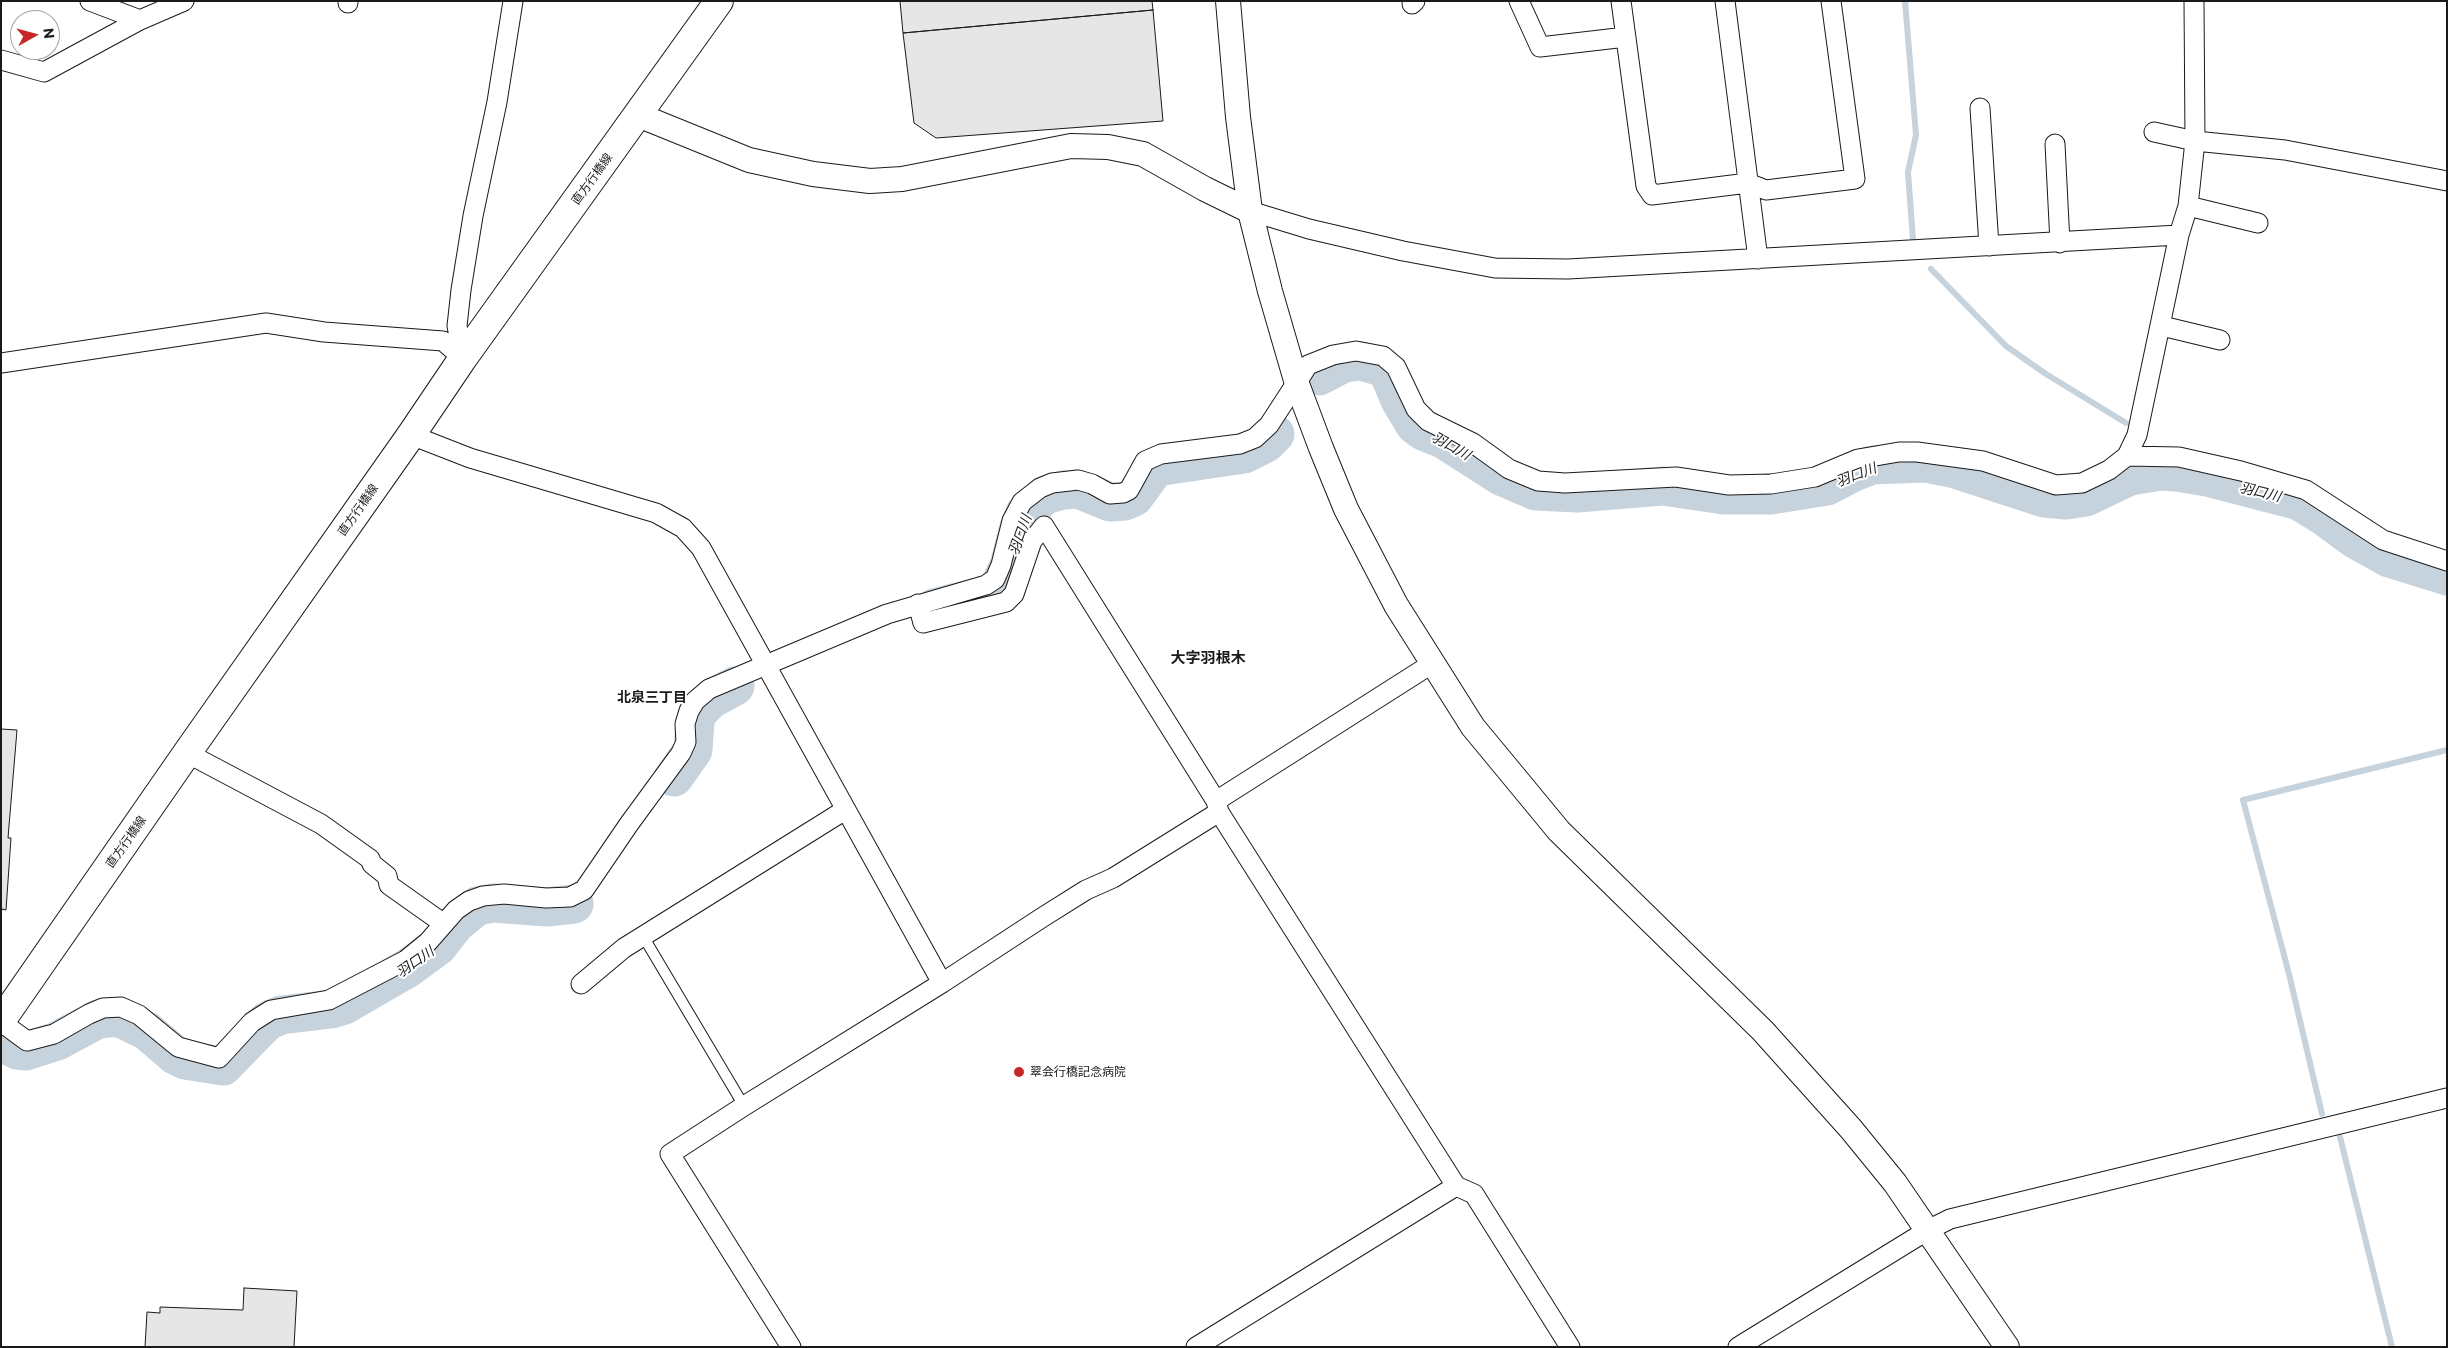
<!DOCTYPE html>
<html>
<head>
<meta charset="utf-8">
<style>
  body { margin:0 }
  #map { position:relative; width:2448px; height:1348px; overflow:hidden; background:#fff; font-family:Commissioner,sans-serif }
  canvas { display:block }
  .frame { position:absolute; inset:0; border:2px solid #1a1a1a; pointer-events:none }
  .north { position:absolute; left:10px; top:10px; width:50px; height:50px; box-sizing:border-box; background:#fff; border:1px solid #a3a3a3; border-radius:50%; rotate:83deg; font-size:14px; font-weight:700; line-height:20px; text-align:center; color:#1a1a1a }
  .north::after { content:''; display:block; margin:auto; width:18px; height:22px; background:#c62828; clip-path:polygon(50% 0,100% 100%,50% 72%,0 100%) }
</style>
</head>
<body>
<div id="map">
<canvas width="2448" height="1348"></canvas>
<div class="frame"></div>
<div class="north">N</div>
</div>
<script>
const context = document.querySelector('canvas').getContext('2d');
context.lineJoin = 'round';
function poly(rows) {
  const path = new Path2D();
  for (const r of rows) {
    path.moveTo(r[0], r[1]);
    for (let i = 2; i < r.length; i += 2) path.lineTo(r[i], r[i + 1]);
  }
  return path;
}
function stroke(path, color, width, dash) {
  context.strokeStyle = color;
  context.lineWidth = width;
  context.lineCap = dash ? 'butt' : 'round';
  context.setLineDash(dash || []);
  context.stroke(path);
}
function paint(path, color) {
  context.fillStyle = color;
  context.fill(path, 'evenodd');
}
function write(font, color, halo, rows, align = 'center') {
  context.font = font + ' Commissioner,"Noto Sans JP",sans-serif';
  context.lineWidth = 4;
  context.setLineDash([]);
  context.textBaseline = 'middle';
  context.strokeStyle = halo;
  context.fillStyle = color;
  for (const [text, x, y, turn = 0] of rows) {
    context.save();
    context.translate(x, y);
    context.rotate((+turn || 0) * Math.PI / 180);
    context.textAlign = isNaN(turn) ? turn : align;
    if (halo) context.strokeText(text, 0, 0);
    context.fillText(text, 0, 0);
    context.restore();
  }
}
stroke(poly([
  [1905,1,1916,135,1908,172,1913,240],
  [1931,269,2006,346,2046,374,2126,423],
  [2322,1114,2289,974,2243,800,2447,750],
  [2340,1137,2392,1347]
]), '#c6d2dc', 6);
stroke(poly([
  [1319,376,1344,363,1361,361,1382,367,1389,374,1400,400,1415,425,1423,431,1445,440,1501,476,1536,491,1577,493,1663,486,1724,495,1771,495,1827,486,1854,472,1872,465,1925,463,1955,469,2044,498,2066,500,2086,497,2130,476,2161,471,2177,472,2207,477,2299,501,2325,517,2355,539,2389,558,2447,576],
  [934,608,990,594,997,590,1009,566,1019,527,1025,513,1045,495,1063,490,1078,489,1110,502,1125,501,1134,497,1156,467,1244,454,1266,443,1275,434],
  [674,777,693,750,695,721,698,712,711,699,735,686],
  [6,1044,17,1050,26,1051,57,1041,98,1019,118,1017,147,1031,175,1055,185,1060,223,1066,267,1021,281,1015,331,1009,344,1005,408,968,438,946,456,923,477,906,493,903,547,907,574,904]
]), '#c6d2dc', 39);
const building = poly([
  [900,1,1152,1,1153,10,903,33,900,1],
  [1153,10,1163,121,936,138,914,123,903,33,1153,10],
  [1,729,17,730,8,838,11,838,6,910,2,909,1,914,1,729],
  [244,1288,297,1291,294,1347,145,1347,147,1312,160,1313,160,1307,243,1310,244,1288]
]);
paint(building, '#e6e6e6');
stroke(building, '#1a1a1a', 1);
const service = poly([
  [643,936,744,1106]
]);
const minor = poly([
  [90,1,140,20],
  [1519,1,1540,47,1626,37],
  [1621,1,1646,186,1652,195,1748,183,1766,190,1855,179,1831,1],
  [1725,1,1758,259],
  [348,3,348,1],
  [1412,4,1415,1],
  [1,60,44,72,140,20,184,1],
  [1980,108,1989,246],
  [2154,132,2195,141,2285,150,2447,181],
  [2055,144,2060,243],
  [2188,206,2258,223],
  [1250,211,1309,229,1403,251,1495,268,1568,269,2179,235],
  [2162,326,2220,340],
  [463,358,457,326,461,290,473,216,497,102,513,1],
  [1,363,266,323,324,332,443,341,463,358],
  [411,435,470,458,656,513,683,528,701,548,942,983],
  [2127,456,2179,457,2241,471,2306,490,2383,540,2447,561],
  [918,604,923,623,1006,602,1014,594,1032,541,1044,526,1216,801,1219,812,1456,1186],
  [187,753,321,824,370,859,372,864,387,876,389,885,437,919],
  [1216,801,1433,663],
  [581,984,624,948,845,810],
  [1,1022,27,1041,54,1034,89,1014,103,1008,121,1007,139,1015,178,1047,219,1058,252,1022,271,1010,329,1000,406,960,428,942,456,910,469,901,483,896,504,894,546,898,570,897,584,890,629,824,681,753,686,742,685,724,689,711,695,701,709,689,887,614,986,585,995,579,1001,565,1012,521,1022,502,1040,488,1052,483,1078,480,1092,484,1110,494,1123,493,1129,490,1145,461,1161,454,1240,444,1255,438,1269,425,1308,365,1333,355,1356,351,1383,356,1396,367,1416,409,1428,421,1473,443,1509,469,1538,481,1565,483,1676,477,1729,485,1771,484,1815,477,1858,459,1899,452,1917,452,1983,461,2056,485,2082,483,2109,470,2127,456,2137,435,2179,235,2188,206,2195,141,2194,1],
  [791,1347,670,1154,744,1106,942,983,1043,917,1086,890,1113,878,1219,812],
  [1196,1347,1456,1186,1474,1194,1570,1347],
  [1738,1347,1928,1230,1950,1219,2447,1098]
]);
const tertiary = poly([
  [1228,1,1238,117,1250,211,1270,291,1297,384,1321,448,1346,509,1396,605,1473,727,1502,762,1559,831,1763,1031,1851,1129,1895,1183,2007,1347],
  [638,115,749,160,813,174,870,181,902,179,1071,146,1108,147,1143,154,1205,189,1250,211]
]);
const primary = poly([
  [1,1021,187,753,411,435,463,358,719,1]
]);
stroke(service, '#1a1a1a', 12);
stroke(minor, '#1a1a1a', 21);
stroke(tertiary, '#1a1a1a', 26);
stroke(primary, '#1a1a1a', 30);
stroke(service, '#fff', 10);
stroke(minor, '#fff', 19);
stroke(tertiary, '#fff', 24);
stroke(primary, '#fff', 28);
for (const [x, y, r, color] of [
  [1019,1072,6,"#c62828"]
]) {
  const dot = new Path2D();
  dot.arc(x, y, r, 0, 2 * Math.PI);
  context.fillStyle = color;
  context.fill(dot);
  stroke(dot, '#fff', 2);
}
write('12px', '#1a1a1a', '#fff', [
  ["直方行橋線",592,179,-54],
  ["直方行橋線",358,510,-55],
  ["直方行橋線",126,842,-55]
]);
write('12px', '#1a1a1a', '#fff', [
  ["翠会行橋記念病院",1030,1072]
], 'left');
write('italic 14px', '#1a1a1a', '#fff', [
  ["羽口川",1451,446,29],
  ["羽口川",1856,475,-21],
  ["羽口川",2260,492,14],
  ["羽口川",1020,535,-70],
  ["羽口川",415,962,-35]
]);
write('bold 14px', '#1a1a1a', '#fff', [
  ["北泉三丁目",652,697]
]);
write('bold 15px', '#1a1a1a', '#fff', [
  ["大字羽根木",1208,658]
]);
</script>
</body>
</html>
